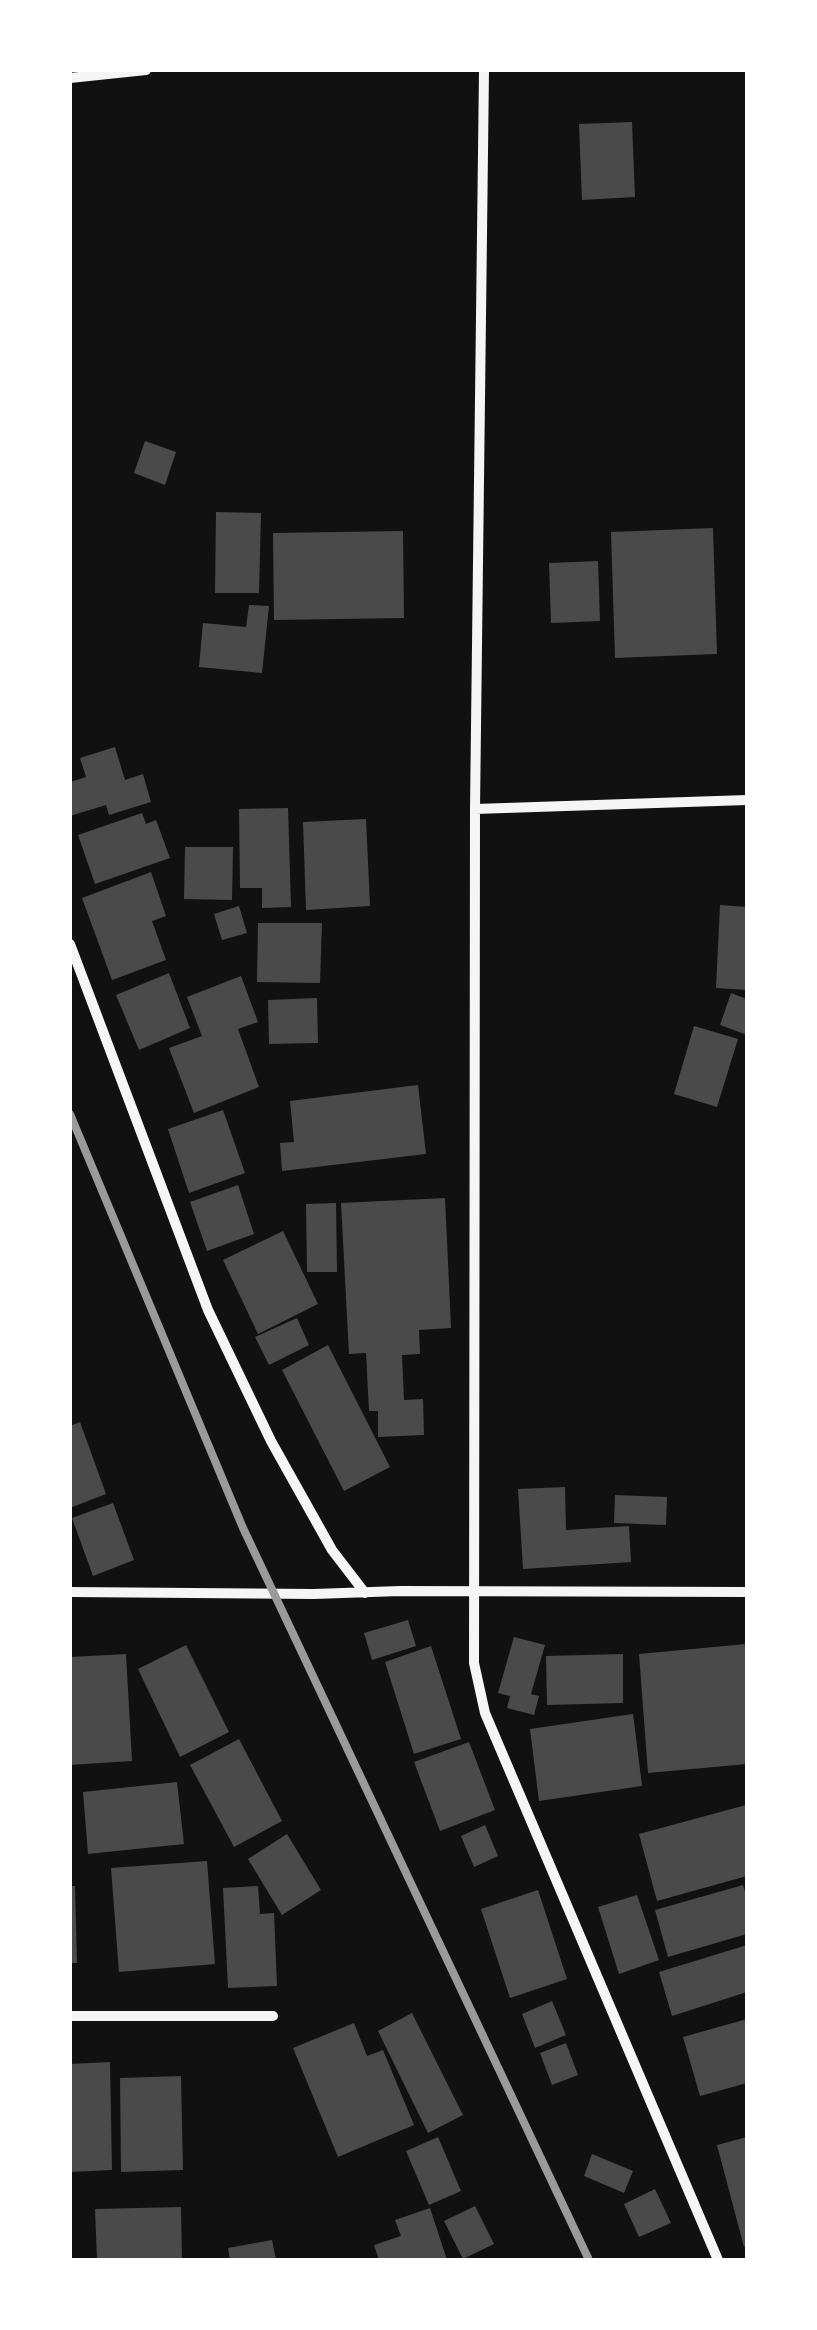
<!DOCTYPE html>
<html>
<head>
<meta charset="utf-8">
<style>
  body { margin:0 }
  #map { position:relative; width:817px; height:2330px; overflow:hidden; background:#111; font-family:"PT Sans Narrow",sans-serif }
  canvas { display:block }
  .frame { position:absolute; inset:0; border:72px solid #fff; pointer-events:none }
</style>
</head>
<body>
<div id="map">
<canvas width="817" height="2330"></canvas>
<div class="frame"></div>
</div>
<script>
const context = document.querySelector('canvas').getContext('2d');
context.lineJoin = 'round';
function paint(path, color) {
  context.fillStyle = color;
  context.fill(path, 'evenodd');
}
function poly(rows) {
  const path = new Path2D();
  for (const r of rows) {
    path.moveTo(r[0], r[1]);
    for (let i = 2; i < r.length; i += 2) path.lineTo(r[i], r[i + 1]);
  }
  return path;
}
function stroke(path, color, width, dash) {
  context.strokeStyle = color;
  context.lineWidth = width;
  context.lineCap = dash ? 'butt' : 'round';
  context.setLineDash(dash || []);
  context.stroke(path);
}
paint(poly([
  [632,122,635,197,582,200,579,124],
  [145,441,176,452,165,485,134,473],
  [216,512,261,513,259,593,215,593],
  [713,528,717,654,615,658,611,532],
  [403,531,404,618,274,620,273,533],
  [598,561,600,621,551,623,549,563],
  [249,605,269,606,262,673,199,667,203,623,246,627],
  [115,747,125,780,143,774,151,802,109,815,106,805,70,816,70,782,86,777,80,758],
  [288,808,291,907,262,908,262,888,240,888,239,809],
  [142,813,146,824,156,820,170,858,95,884,78,835],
  [366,819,370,906,306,910,303,822],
  [185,847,233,847,232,900,184,899],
  [151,872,166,916,152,921,166,960,112,980,82,898],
  [720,905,747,907,747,990,716,988],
  [239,906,247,933,222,940,214,914],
  [258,923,322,923,320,983,257,982],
  [169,973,190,1028,139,1050,116,995],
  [241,976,258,1022,238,1029,259,1087,194,1113,169,1048,202,1036,187,997],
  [731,993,747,999,747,1035,720,1025],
  [317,998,318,1043,269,1044,268,1000],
  [694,1026,738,1039,717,1107,674,1094],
  [418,1085,426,1154,282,1171,280,1143,294,1142,290,1101],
  [223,1110,245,1173,189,1193,168,1129],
  [238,1185,254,1234,207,1251,190,1202],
  [445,1198,451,1328,419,1330,420,1354,402,1355,404,1400,423,1399,424,1435,378,1437,378,1411,369,1411,366,1353,349,1354,341,1203],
  [336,1203,337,1272,307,1272,306,1204],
  [283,1231,318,1304,258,1334,223,1260],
  [297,1318,309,1345,269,1365,255,1337],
  [328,1345,390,1467,344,1491,282,1370],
  [80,1422,106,1494,70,1508,70,1426],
  [565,1487,566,1530,629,1526,631,1562,523,1569,518,1489],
  [615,1495,667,1497,666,1525,614,1523],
  [113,1503,134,1560,93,1576,72,1518],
  [408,1620,416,1646,372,1660,364,1633],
  [514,1637,545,1645,531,1694,539,1696,534,1715,507,1708,510,1696,498,1693],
  [746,1644,747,1764,648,1773,639,1654],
  [186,1645,229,1732,180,1757,138,1669],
  [431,1646,461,1739,414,1754,385,1662],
  [126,1654,132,1761,70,1765,70,1657],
  [623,1654,623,1703,547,1705,546,1656],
  [633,1714,642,1786,539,1801,530,1729],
  [239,1739,282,1821,234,1847,190,1765],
  [469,1742,495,1810,440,1831,414,1762],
  [177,1782,184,1844,88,1854,83,1792],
  [746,1805,747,1876,657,1901,639,1834],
  [485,1825,498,1856,474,1867,461,1836],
  [287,1834,321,1890,282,1915,248,1859],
  [207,1861,215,1964,119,1972,111,1868],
  [743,1885,747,1899,747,1934,668,1957,655,1910],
  [70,1886,75,1886,77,1963,70,1963],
  [258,1886,260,1914,274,1913,277,1986,228,1988,223,1888],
  [538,1890,567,1979,510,1998,481,1909],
  [637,1895,659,1960,619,1974,598,1907],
  [747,1945,747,1992,672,2016,659,1972],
  [552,2001,566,2035,535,2048,522,2014],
  [412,2013,463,2115,428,2133,378,2031],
  [747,2019,747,2083,700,2096,683,2037],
  [354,2023,367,2056,383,2050,414,2125,338,2157,293,2048],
  [566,2043,578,2075,552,2085,540,2053],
  [110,2062,112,2170,70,2172,70,2064],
  [181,2076,183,2170,121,2172,120,2078],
  [438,2137,461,2191,429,2205,406,2151],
  [747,2137,747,2246,744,2247,717,2145],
  [592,2154,633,2171,624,2193,584,2176],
  [655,2189,671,2223,639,2237,624,2204],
  [475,2206,494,2244,463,2259,444,2221],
  [181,2207,182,2260,97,2260,95,2209],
  [430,2208,447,2260,379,2260,374,2245,401,2236,395,2220],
  [272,2240,276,2260,230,2260,228,2248]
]), '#4a4a4a');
stroke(poly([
  [484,70,475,809,474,1663,485,1713,718,2260],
  [70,78,146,70],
  [475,809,747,800],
  [70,944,208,1310,271,1441,332,1550,365,1593],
  [70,1592,314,1594,400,1591,747,1592],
  [70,2016,273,2016]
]), '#f5f5f5', 10);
stroke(poly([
  [70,1114,243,1528,589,2260]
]), '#9a9a9a', 8);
</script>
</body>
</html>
